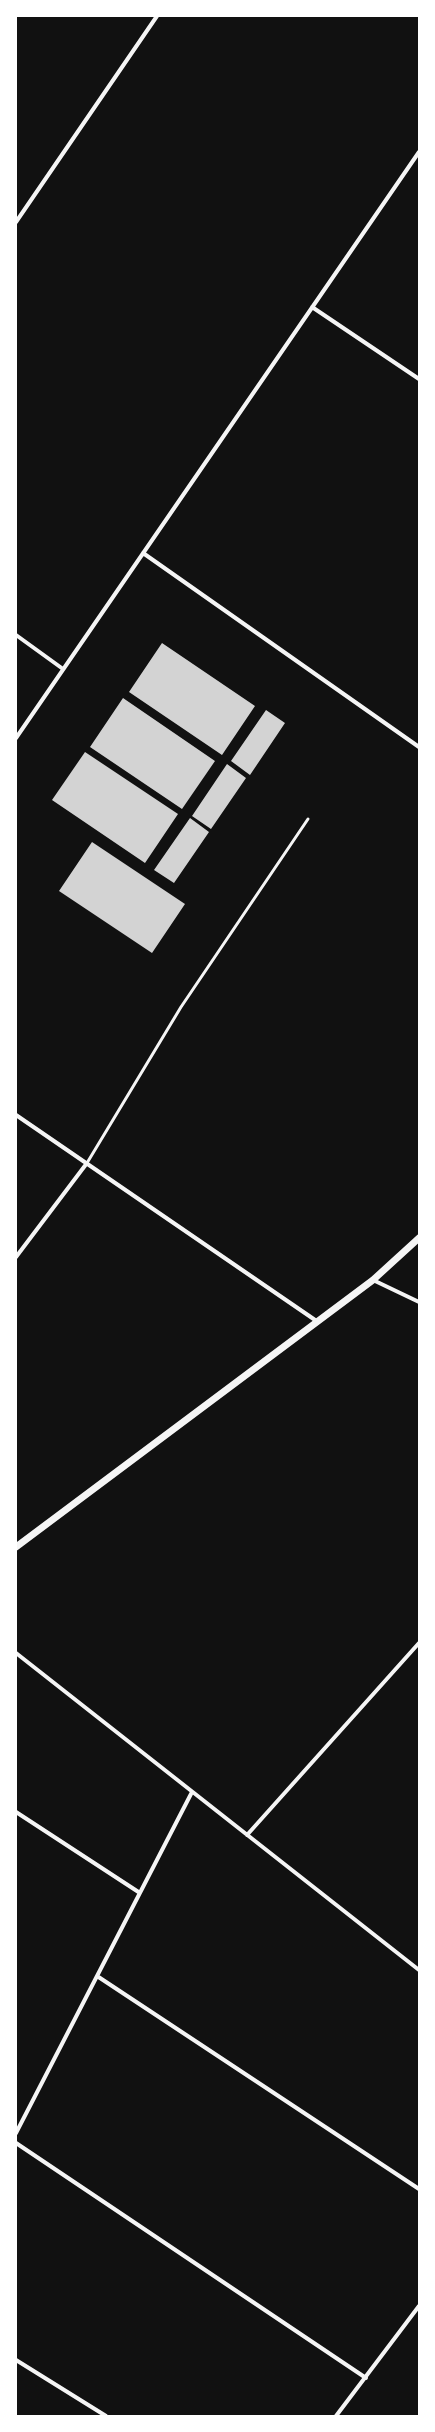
<!DOCTYPE html>
<html>
<head>
<meta charset="utf-8">
<style>
  body { margin:0 }
  #map { position:relative; width:435px; height:2432px; overflow:hidden; background:#111; font-family:Roboto,sans-serif }
  canvas { display:block }
  .frame { position:absolute; inset:0; border:17px solid #fff; pointer-events:none }
</style>
</head>
<body>
<div id="map">
<canvas width="435" height="2432"></canvas>
<div class="frame"></div>
</div>
<script>
const context = document.querySelector('canvas').getContext('2d');
context.lineJoin = 'round';
function paint(path, color) {
  context.fillStyle = color;
  context.fill(path, 'evenodd');
}
function poly(rows) {
  const path = new Path2D();
  for (const r of rows) {
    path.moveTo(r[0], r[1]);
    for (let i = 2; i < r.length; i += 2) path.lineTo(r[i], r[i + 1]);
  }
  return path;
}
function stroke(path, color, width, dash) {
  context.strokeStyle = color;
  context.lineWidth = width;
  context.lineCap = dash ? 'butt' : 'round';
  context.setLineDash(dash || []);
  context.stroke(path);
}
paint(poly([
  [162,643,255,706,222,755,129,692],
  [123,698,215,761,182,809,90,747],
  [266,710,285,723,250,775,231,761],
  [85,752,178,814,145,863,52,800],
  [227,764,246,778,211,829,192,816],
  [190,818,209,832,174,883,154,870],
  [92,842,185,904,152,953,59,891]
]), '#d3d3d3');
stroke(poly([
  [87,1163,181,1007,308,819]
]), '#f5f5f5', 3);
stroke(poly([
  [16,222,157,16],
  [312,307,419,379],
  [143,553,419,747],
  [16,635,63,669],
  [16,738,419,152],
  [16,1115,318,1322],
  [16,1257,87,1163],
  [373,1280,419,1302],
  [16,1653,419,1970],
  [16,1812,140,1893],
  [247,1835,419,1643],
  [97,1976,419,2189],
  [16,2133,192,1792],
  [16,2143,366,2378],
  [16,2360,106,2416],
  [336,2416,419,2306]
]), '#f5f5f5', 4);
stroke(poly([
  [16,1547,373,1280,419,1238]
]), '#f5f5f5', 7);
</script>
</body>
</html>
